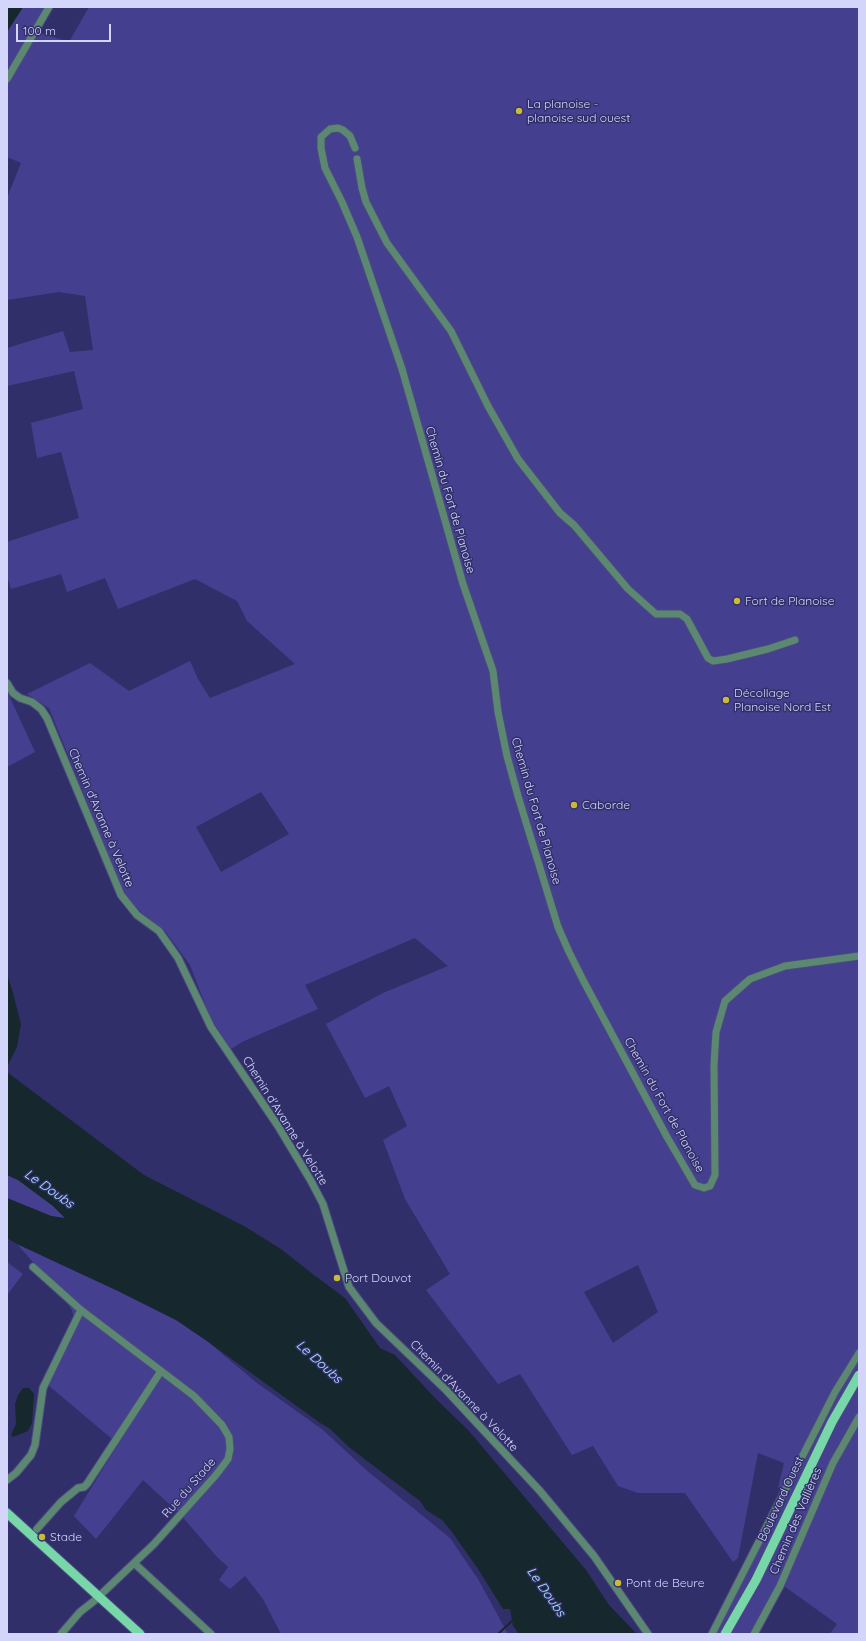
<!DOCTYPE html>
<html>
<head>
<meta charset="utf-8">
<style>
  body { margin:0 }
  #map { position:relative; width:866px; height:1641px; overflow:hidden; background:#312f6a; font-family:Quicksand,sans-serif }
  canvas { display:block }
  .frame { position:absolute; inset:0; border:8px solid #d3d6fa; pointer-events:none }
  .scale { position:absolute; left:16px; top:24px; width:95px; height:18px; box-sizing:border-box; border:2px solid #d3d6fa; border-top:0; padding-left:5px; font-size:12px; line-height:14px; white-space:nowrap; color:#d3d6fa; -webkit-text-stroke:3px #312f6a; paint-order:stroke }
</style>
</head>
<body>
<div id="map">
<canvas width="866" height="1641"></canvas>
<div class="frame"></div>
<div class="scale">100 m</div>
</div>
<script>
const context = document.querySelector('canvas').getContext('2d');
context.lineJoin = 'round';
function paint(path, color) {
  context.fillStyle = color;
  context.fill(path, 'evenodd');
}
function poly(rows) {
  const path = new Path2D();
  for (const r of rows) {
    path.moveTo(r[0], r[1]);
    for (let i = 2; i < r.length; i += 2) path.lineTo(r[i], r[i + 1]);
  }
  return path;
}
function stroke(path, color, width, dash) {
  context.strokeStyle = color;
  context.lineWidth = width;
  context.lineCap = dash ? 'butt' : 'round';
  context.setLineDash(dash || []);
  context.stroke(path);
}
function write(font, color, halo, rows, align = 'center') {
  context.font = font + ' Quicksand,sans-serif';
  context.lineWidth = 3;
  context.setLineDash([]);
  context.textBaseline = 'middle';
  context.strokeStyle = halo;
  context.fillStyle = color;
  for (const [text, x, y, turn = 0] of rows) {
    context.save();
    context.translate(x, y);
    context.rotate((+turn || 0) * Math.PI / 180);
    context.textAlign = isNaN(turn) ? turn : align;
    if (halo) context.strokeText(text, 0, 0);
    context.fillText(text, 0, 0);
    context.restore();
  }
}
paint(poly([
  [23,7,52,7,37,32,69,42,89,7,859,7,859,1348,831,1394,783,1489,778,1488,784,1463,758,1453,738,1558,733,1562,685,1493,638,1493,618,1486,593,1446,572,1455,520,1374,498,1384,426,1290,450,1274,405,1199,383,1140,407,1126,389,1086,365,1098,326,1024,383,993,448,966,415,938,305,985,318,1009,242,1042,231,1049,210,1017,190,965,165,931,140,911,125,895,49,708,27,694,90,663,129,691,190,661,198,679,210,698,295,664,247,621,237,601,195,579,118,609,105,578,67,592,61,574,11,589,7,576,7,542,79,518,61,452,37,458,31,423,83,409,74,371,7,386,7,348,63,331,70,352,93,350,85,296,59,292,7,300,7,198,21,163,7,157,7,32],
  [261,792,289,834,221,872,196,827],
  [638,1265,658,1312,613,1343,584,1292],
  [7,691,35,752,7,767],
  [7,1175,18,1180,53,1206,66,1219,51,1216,7,1198],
  [17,1244,118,1291,176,1320,207,1341,257,1383,323,1430,365,1469,450,1538,478,1579,508,1634,281,1634,263,1599,245,1576,230,1589,219,1580,228,1567,217,1557,179,1513,143,1480,96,1539,74,1516,118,1444,48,1385,76,1328,72,1310,47,1275,39,1269],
  [7,1262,23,1274,7,1295],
  [859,1357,859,1367,830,1416,753,1577,736,1608,719,1634,714,1634,847,1375],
  [859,1383,859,1413,838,1445,778,1583,751,1634,729,1634,759,1584,839,1419],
  [859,1424,859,1634,830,1634,837,1624,784,1586,845,1446]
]), '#44408f');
paint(poly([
  [7,7,23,7,7,32],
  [7,974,13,993,21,1024,17,1047,7,1067],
  [7,1072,144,1175,244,1226,281,1249,314,1275,345,1298,380,1348,395,1355,435,1398,469,1431,586,1570,609,1605,637,1634,519,1634,513,1626,510,1609,503,1609,478,1569,452,1532,442,1520,426,1510,420,1501,350,1448,329,1428,320,1423,207,1341,176,1320,118,1291,17,1244,7,1238,7,1198,51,1216,65,1218,53,1206,18,1180,7,1175],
  [23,1388,29,1388,34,1394,32,1423,28,1431,13,1437,11,1435,16,1424,15,1404,18,1395]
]), '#16282e');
stroke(poly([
  [498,1634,513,1620]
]), '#16282e', 2);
const minor = poly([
  [7,79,49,7],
  [355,148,350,136,343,130,338,128,330,129,321,137,321,148,325,168,342,202,357,237,402,369,463,584,493,671,498,712,507,756,518,796,558,927,569,952,583,980,667,1137,695,1185,704,1188,710,1186,715,1175,714,1065,716,1032,725,1001,750,979,785,966,859,956],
  [357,159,362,188,366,202,387,243,451,331,488,406,518,459,560,513,574,525,628,589,656,614,680,614,687,619,708,658,713,661,727,659,768,649,795,640],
  [7,683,13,693,20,698,32,702,41,709,47,718,121,895,137,915,159,931,178,958,211,1027,278,1126,311,1181,323,1204,349,1287,376,1323,446,1390,540,1491,594,1556,648,1634],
  [33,1267,81,1310,194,1396,222,1425,229,1437,230,1449,228,1459,216,1475,154,1544,94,1601,80,1612,61,1634],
  [7,1480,16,1473,31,1455,35,1445,43,1388,81,1310],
  [37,1529,61,1502,78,1488,84,1487,87,1484,161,1371],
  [134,1563,211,1634],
  [712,1634,835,1392,859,1353],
  [754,1634,780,1586,833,1463,859,1417]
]);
const major = poly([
  [7,1513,140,1634],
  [725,1634,756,1580,832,1422,859,1375]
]);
stroke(minor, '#4b4a81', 9);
stroke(major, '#4b4a81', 11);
stroke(minor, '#5c8871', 7);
stroke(major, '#77d7a9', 9);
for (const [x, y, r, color] of [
  [519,111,4,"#cbba39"],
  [737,601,4,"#cbba39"],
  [726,700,4,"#cbba39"],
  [574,805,4,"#cbba39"],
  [337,1278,4,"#cbba39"],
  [42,1537,4,"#cbba39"],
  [618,1583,4,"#cbba39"]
]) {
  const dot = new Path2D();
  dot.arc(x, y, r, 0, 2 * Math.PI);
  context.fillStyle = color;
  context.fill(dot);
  stroke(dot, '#312f6a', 1.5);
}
write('12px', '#d3d6fa', '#312f6a', [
  ["La planoise -",527,104],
  ["planoise sud ouest",527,118],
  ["Fort de Planoise",745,601],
  ["Décollage",734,693],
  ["Planoise Nord Est",734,707],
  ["Caborde",582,805],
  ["Port Douvot",345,1278],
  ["Stade",50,1537],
  ["Pont de Beure",626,1583]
], 'left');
write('12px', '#d3d6fa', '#312f6a', [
  ["Chemin du Fort de Planoise",450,500,74],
  ["Chemin du Fort de Planoise",536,811,74],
  ["Chemin d'Avanne à Velotte",101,818,67],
  ["Chemin du Fort de Planoise",664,1105,61],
  ["Chemin d'Avanne à Velotte",285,1121,58],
  ["Chemin d'Avanne à Velotte",464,1396,46],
  ["Rue du Stade",189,1488,-49],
  ["Boulevard Ouest",781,1499,-65],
  ["Chemin des Vallières",796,1521,-67]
]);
write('italic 13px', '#ace7fb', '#312f6a', [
  ["Le Doubs",49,1189,35],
  ["Le Doubs",319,1362,42],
  ["Le Doubs",546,1592,55]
]);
</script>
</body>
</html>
